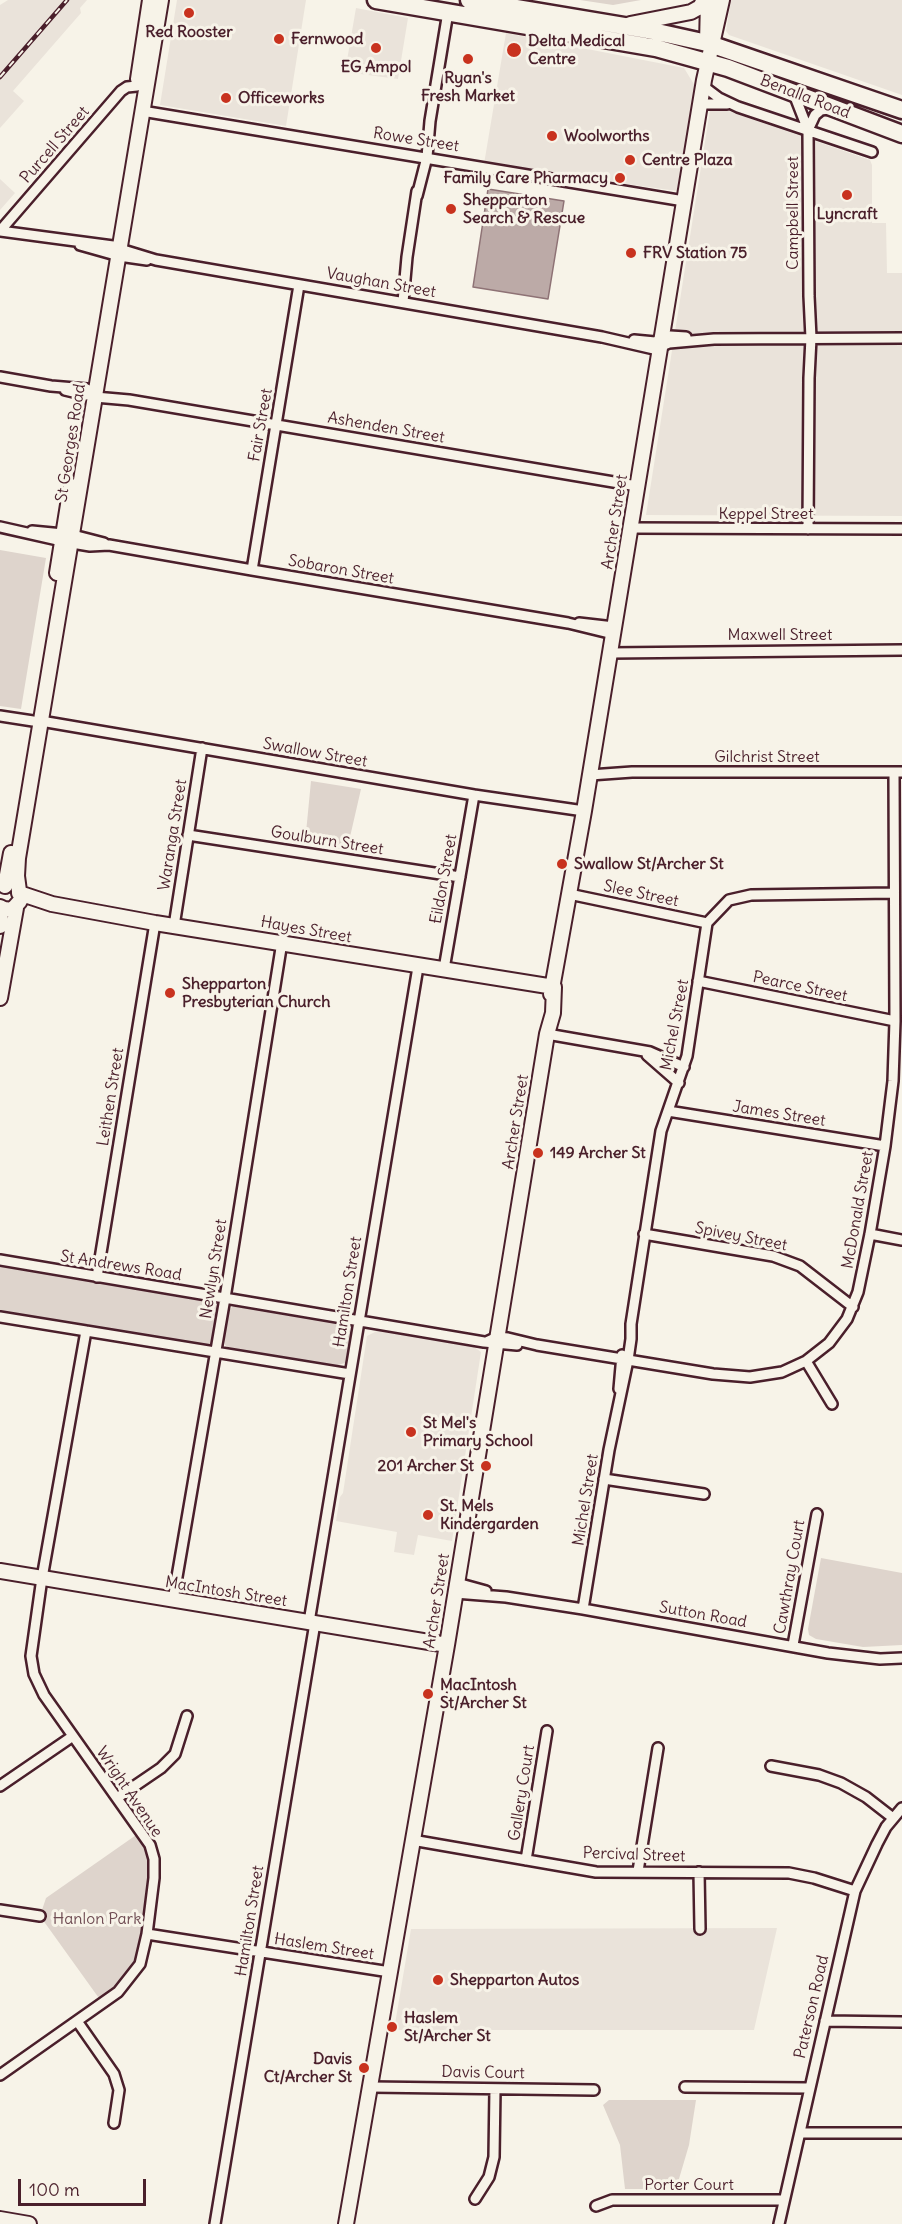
<!DOCTYPE html>
<html>
<head>
<meta charset="utf-8">
<style>
  body { margin:0 }
  #map { position:relative; width:902px; height:2224px; overflow:hidden; background:#f7f3e8; font-family:Delius,sans-serif }
  canvas { display:block }
  .scale { position:absolute; left:18px; top:2179px; width:128px; height:27px; box-sizing:border-box; border:3px solid #4a1f2b; border-top:0; padding-left:8px; font-size:18px; line-height:21px; white-space:nowrap; color:#4a1f2b; -webkit-text-stroke:4px #f7f3e8; paint-order:stroke }
</style>
</head>
<body>
<div id="map">
<canvas width="902" height="2224"></canvas>
<div class="scale">100 m</div>
</div>
<script>
const context = document.querySelector('canvas').getContext('2d');
context.lineJoin = 'round';
function paint(path, color) {
  context.fillStyle = color;
  context.fill(path, 'evenodd');
}
function poly(rows) {
  const path = new Path2D();
  for (const r of rows) {
    path.moveTo(r[0], r[1]);
    for (let i = 2; i < r.length; i += 2) path.lineTo(r[i], r[i + 1]);
  }
  return path;
}
function stroke(path, color, width, dash) {
  context.strokeStyle = color;
  context.lineWidth = width;
  context.lineCap = dash ? 'butt' : 'round';
  context.setLineDash(dash || []);
  context.stroke(path);
}
function write(font, color, halo, rows, align = 'center') {
  context.font = font + ' Delius,sans-serif';
  context.lineWidth = 6;
  context.setLineDash([]);
  context.textBaseline = 'middle';
  context.strokeStyle = halo;
  context.fillStyle = color;
  for (const [text, x, y, turn = 0] of rows) {
    context.save();
    context.translate(x, y);
    context.rotate((+turn || 0) * Math.PI / 180);
    context.textAlign = isNaN(turn) ? turn : align;
    if (halo) context.strokeText(text, 0, 0);
    context.fillText(text, 0, 0);
    context.restore();
  }
}
paint(poly([
  [8,0,87,0,80,8,81,13,13,91,24,101,0,128,0,5],
  [177,0,306,0,286,126,160,105],
  [731,0,902,0,902,95,729,35,726,31],
  [356,8,408,18,398,79,345,72],
  [506,33,684,68,695,86,677,191,484,164],
  [714,106,870,160,872,165,872,223,886,223,887,273,902,273,902,516,646,515,710,110],
  [0,179,15,193,0,210],
  [379,1330,473,1346,481,1352,452,1541,418,1535,414,1555,394,1552,397,1532,336,1521,340,1497,343,1493,367,1336],
  [777,1928,754,2030,394,2030,411,1929]
]), '#eae3da');
paint(poly([
  [580,0,641,0,613,5],
  [0,550,46,558,21,709,0,706],
  [311,781,361,789,347,850,305,843],
  [0,1265,209,1300,216,1305,217,1310,212,1341,208,1346,0,1313],
  [234,1305,344,1322,348,1325,351,1333,345,1363,331,1367,229,1348,225,1345,224,1336,228,1311],
  [821,1558,902,1573,902,1645,863,1647,816,1639,809,1635,808,1629],
  [139,1833,152,1864,135,1968,101,2001,40,1916,46,1898],
  [609,2100,696,2100,689,2145,676,2189,625,2189,620,2145,603,2105]
]), '#ded4cc');
const water = poly([
  [488,189,564,201,548,299,473,287,488,189]
]);
paint(water, '#bcaaa7');
stroke(water, '#8e7275', 1.5);
const street = poly([
  [703,86,719,98,738,107,872,152],
  [794,94,808,130],
  [700,104,727,104],
  [142,111,684,201],
  [417,196,427,157,430,121,448,12],
  [0,231,121,91,127,87,137,86],
  [0,231,113,246],
  [80,245,112,254],
  [120,249,156,260,602,337,654,349,669,343,714,339,902,338],
  [119,256,147,260],
  [403,302,407,257,417,191],
  [634,340,655,342,670,336,686,337],
  [0,377,51,386,87,389],
  [65,390,86,395],
  [95,397,129,400,637,486],
  [0,527,62,541],
  [630,528,902,529],
  [808,529,809,378,811,338,809,296,808,130,815,115,821,110,828,109],
  [32,531,63,534],
  [73,535,104,543],
  [72,543,90,546,109,545,252,570,568,623,613,634],
  [252,570,299,285],
  [579,623,614,627],
  [610,653,902,650],
  [0,716,33,721],
  [41,721,474,795,584,811],
  [590,775,632,772,902,772],
  [188,835,460,877],
  [569,894,707,923],
  [174,926,202,748],
  [444,969,474,795],
  [698,981,895,1021],
  [547,1034,650,1052,684,1067],
  [647,1055,679,1083],
  [668,1111,885,1146],
  [644,1234,773,1256,800,1266,853,1307],
  [870,1234,902,1240],
  [0,1260,484,1342,517,1345],
  [97,1277,155,923],
  [0,1317,350,1374],
  [486,1342,497,1337,508,1338,537,1345,713,1374,750,1377,782,1372,806,1361,829,1343,847,1319,858,1292,870,1234,885,1146,893,1081,895,1021,894,772],
  [806,1361,832,1404],
  [619,1389,622,1355],
  [604,1479,704,1494],
  [457,1583,486,1591],
  [455,1593,506,1597,583,1609,828,1653,880,1659,902,1658],
  [173,1600,225,1298,282,942],
  [583,1609,609,1450,628,1360,631,1339,631,1324,661,1131,687,1056,707,923,729,900,751,895,893,893],
  [309,1622,418,967],
  [793,1645,817,1514],
  [771,1766,819,1775,841,1783,866,1797,893,1818],
  [0,1786,73,1736],
  [117,1798,161,1768,175,1754,187,1716],
  [412,1840,596,1872,789,1873,814,1878,855,1891],
  [526,1860,547,1731],
  [638,1871,658,1748],
  [699,1872,700,1929],
  [0,1910,40,1916],
  [147,1934,390,1972],
  [77,2021,114,2074,119,2090,114,2123],
  [825,2021,902,2022],
  [0,2075,118,1992,140,1964,147,1934,154,1878,154,1859,150,1845,44,1695,34,1674,31,1656,42,1578,86,1331],
  [371,2087,594,2090],
  [685,2087,809,2088],
  [800,2133,902,2133],
  [475,2199,489,2177,494,2157,495,2089],
  [596,2206,612,2200,784,2200],
  [215,2224,315,1623],
  [779,2224,855,1891,877,1844,886,1827,902,1808]
]);
const secondary = poly([
  [630,24,691,12,700,7,704,0],
  [707,44,708,0],
  [138,79,150,0],
  [57,573,71,486],
  [5,886,11,853],
  [19,891,17,876,18,858,161,0],
  [19,893,52,904,155,923,554,987],
  [0,907,4,909,12,910,20,901],
  [0,911,0,926],
  [551,994,584,811,704,80,722,0],
  [0,998,16,908],
  [0,1571,447,1645],
  [0,2219,29,2224],
  [346,2224,447,1645,547,1034,553,1013,554,987]
]);
const highway = poly([
  [376,0,656,48,728,68,902,134],
  [469,0,648,30,707,43,902,110]
]);
stroke(street, '#4a1f2b', 14);
stroke(secondary, '#4a1f2b', 18);
stroke(highway, '#4a1f2b', 21);
stroke(street, '#f7f3e8', 9);
stroke(secondary, '#f7f3e8', 14);
stroke(highway, '#f7f3e8', 16);
const rail = poly([
  [0,77,67,0]
]);
stroke(rail, '#4a1f2b', 4.5);
stroke(rail, '#f7f3e8', 2, [7]);
for (const [x, y, r, color] of [
  [189,13,6,"#c8321e"],
  [279,39,6,"#c8321e"],
  [376,48,6,"#c8321e"],
  [514,50,8,"#c8321e"],
  [468,59,6,"#c8321e"],
  [226,98,6,"#c8321e"],
  [552,136,6,"#c8321e"],
  [630,160,6,"#c8321e"],
  [620,178,6,"#c8321e"],
  [847,195,6,"#c8321e"],
  [451,209,6,"#c8321e"],
  [631,253,6,"#c8321e"],
  [562,864,6,"#c8321e"],
  [170,993,6,"#c8321e"],
  [538,1153,6,"#c8321e"],
  [411,1432,6,"#c8321e"],
  [486,1466,6,"#c8321e"],
  [428,1515,6,"#c8321e"],
  [428,1694,6,"#c8321e"],
  [438,1980,6,"#c8321e"],
  [392,2027,6,"#c8321e"],
  [364,2068,6,"#c8321e"]
]) {
  const dot = new Path2D();
  dot.arc(x, y, r, 0, 2 * Math.PI);
  context.fillStyle = color;
  context.fill(dot);
  stroke(dot, '#f7f3e8', 2);
}
write('bold 16px', '#4a1f2b', '#f7f3e8', [
  ["Red Rooster",189,32,"center"],
  ["Fernwood",291,39],
  ["Delta Medical",528,41],
  ["Centre",528,59],
  ["EG Ampol",376,67,"center"],
  ["Ryan's",468,78,"center"],
  ["Fresh Market",468,96,"center"],
  ["Officeworks",238,98],
  ["Woolworths",564,136],
  ["Centre Plaza",642,160],
  ["Family Care Pharmacy",608,178,"right"],
  ["Shepparton",463,200],
  ["Search & Rescue",463,218],
  ["Lyncraft",847,214,"center"],
  ["FRV Station 75",643,253],
  ["Swallow St/Archer St",574,864],
  ["Shepparton",182,984],
  ["Presbyterian Church",182,1002],
  ["149 Archer St",550,1153],
  ["St Mel's",423,1423],
  ["Primary School",423,1441],
  ["201 Archer St",474,1466,"right"],
  ["St. Mels",440,1506],
  ["Kindergarden",440,1524],
  ["MacIntosh",440,1685],
  ["St/Archer St",440,1703],
  ["Shepparton Autos",450,1980],
  ["Haslem",404,2018],
  ["St/Archer St",404,2036],
  ["Davis",352,2059,"right"],
  ["Ct/Archer St",352,2077,"right"]
], 'left');
write('16px', '#4a1f2b', '#f7f3e8', [
  ["Benalla Road",805,97,21],
  ["Rowe Street",416,140,9],
  ["Purcell Street",55,145,-49],
  ["Campbell Street",793,213,-90],
  ["Vaughan Street",381,283,10],
  ["Fair Street",261,425,-80],
  ["Ashenden Street",386,428,10],
  ["St Georges Road",71,443,-81],
  ["Keppel Street",766,514],
  ["Archer Street",615,522,-81],
  ["Sobaron Street",341,570,10],
  ["Maxwell Street",780,635],
  ["Swallow Street",315,753,10],
  ["Gilchrist Street",767,757],
  ["Waranga Street",173,835,-81],
  ["Goulburn Street",327,841,9],
  ["Eildon Street",444,879,-80],
  ["Slee Street",641,894,12],
  ["Hayes Street",306,930,10],
  ["Pearce Street",800,987,12],
  ["Michel Street",675,1025,-79],
  ["Leithen Street",111,1097,-81],
  ["James Street",779,1114,9],
  ["Archer Street",516,1122,-81],
  ["McDonald Street",858,1210,-80],
  ["Spivey Street",741,1237,11],
  ["St Andrews Road",121,1266,9],
  ["Newlyn Street",214,1269,-81],
  ["Hamilton Street",348,1292,-81],
  ["Michel Street",586,1500,-81],
  ["Cawthray Court",790,1577,-80],
  ["MacIntosh Street",226,1592,9],
  ["Archer Street",437,1601,-81],
  ["Sutton Road",703,1615,10],
  ["Wright Avenue",129,1792,56],
  ["Gallery Court",522,1793,-81],
  ["Percival Street",634,1855,2],
  ["Hamilton Street",250,1921,-81],
  ["Haslem Street",324,1947,9],
  ["Paterson Road",812,2007,-77],
  ["Davis Court",483,2073,1],
  ["Porter Court",689,2185]
]);
write('16px', '#6f4c53', '#f7f3e8', [
  ["Hanlon Park",97,1919]
]);
</script>
</body>
</html>
